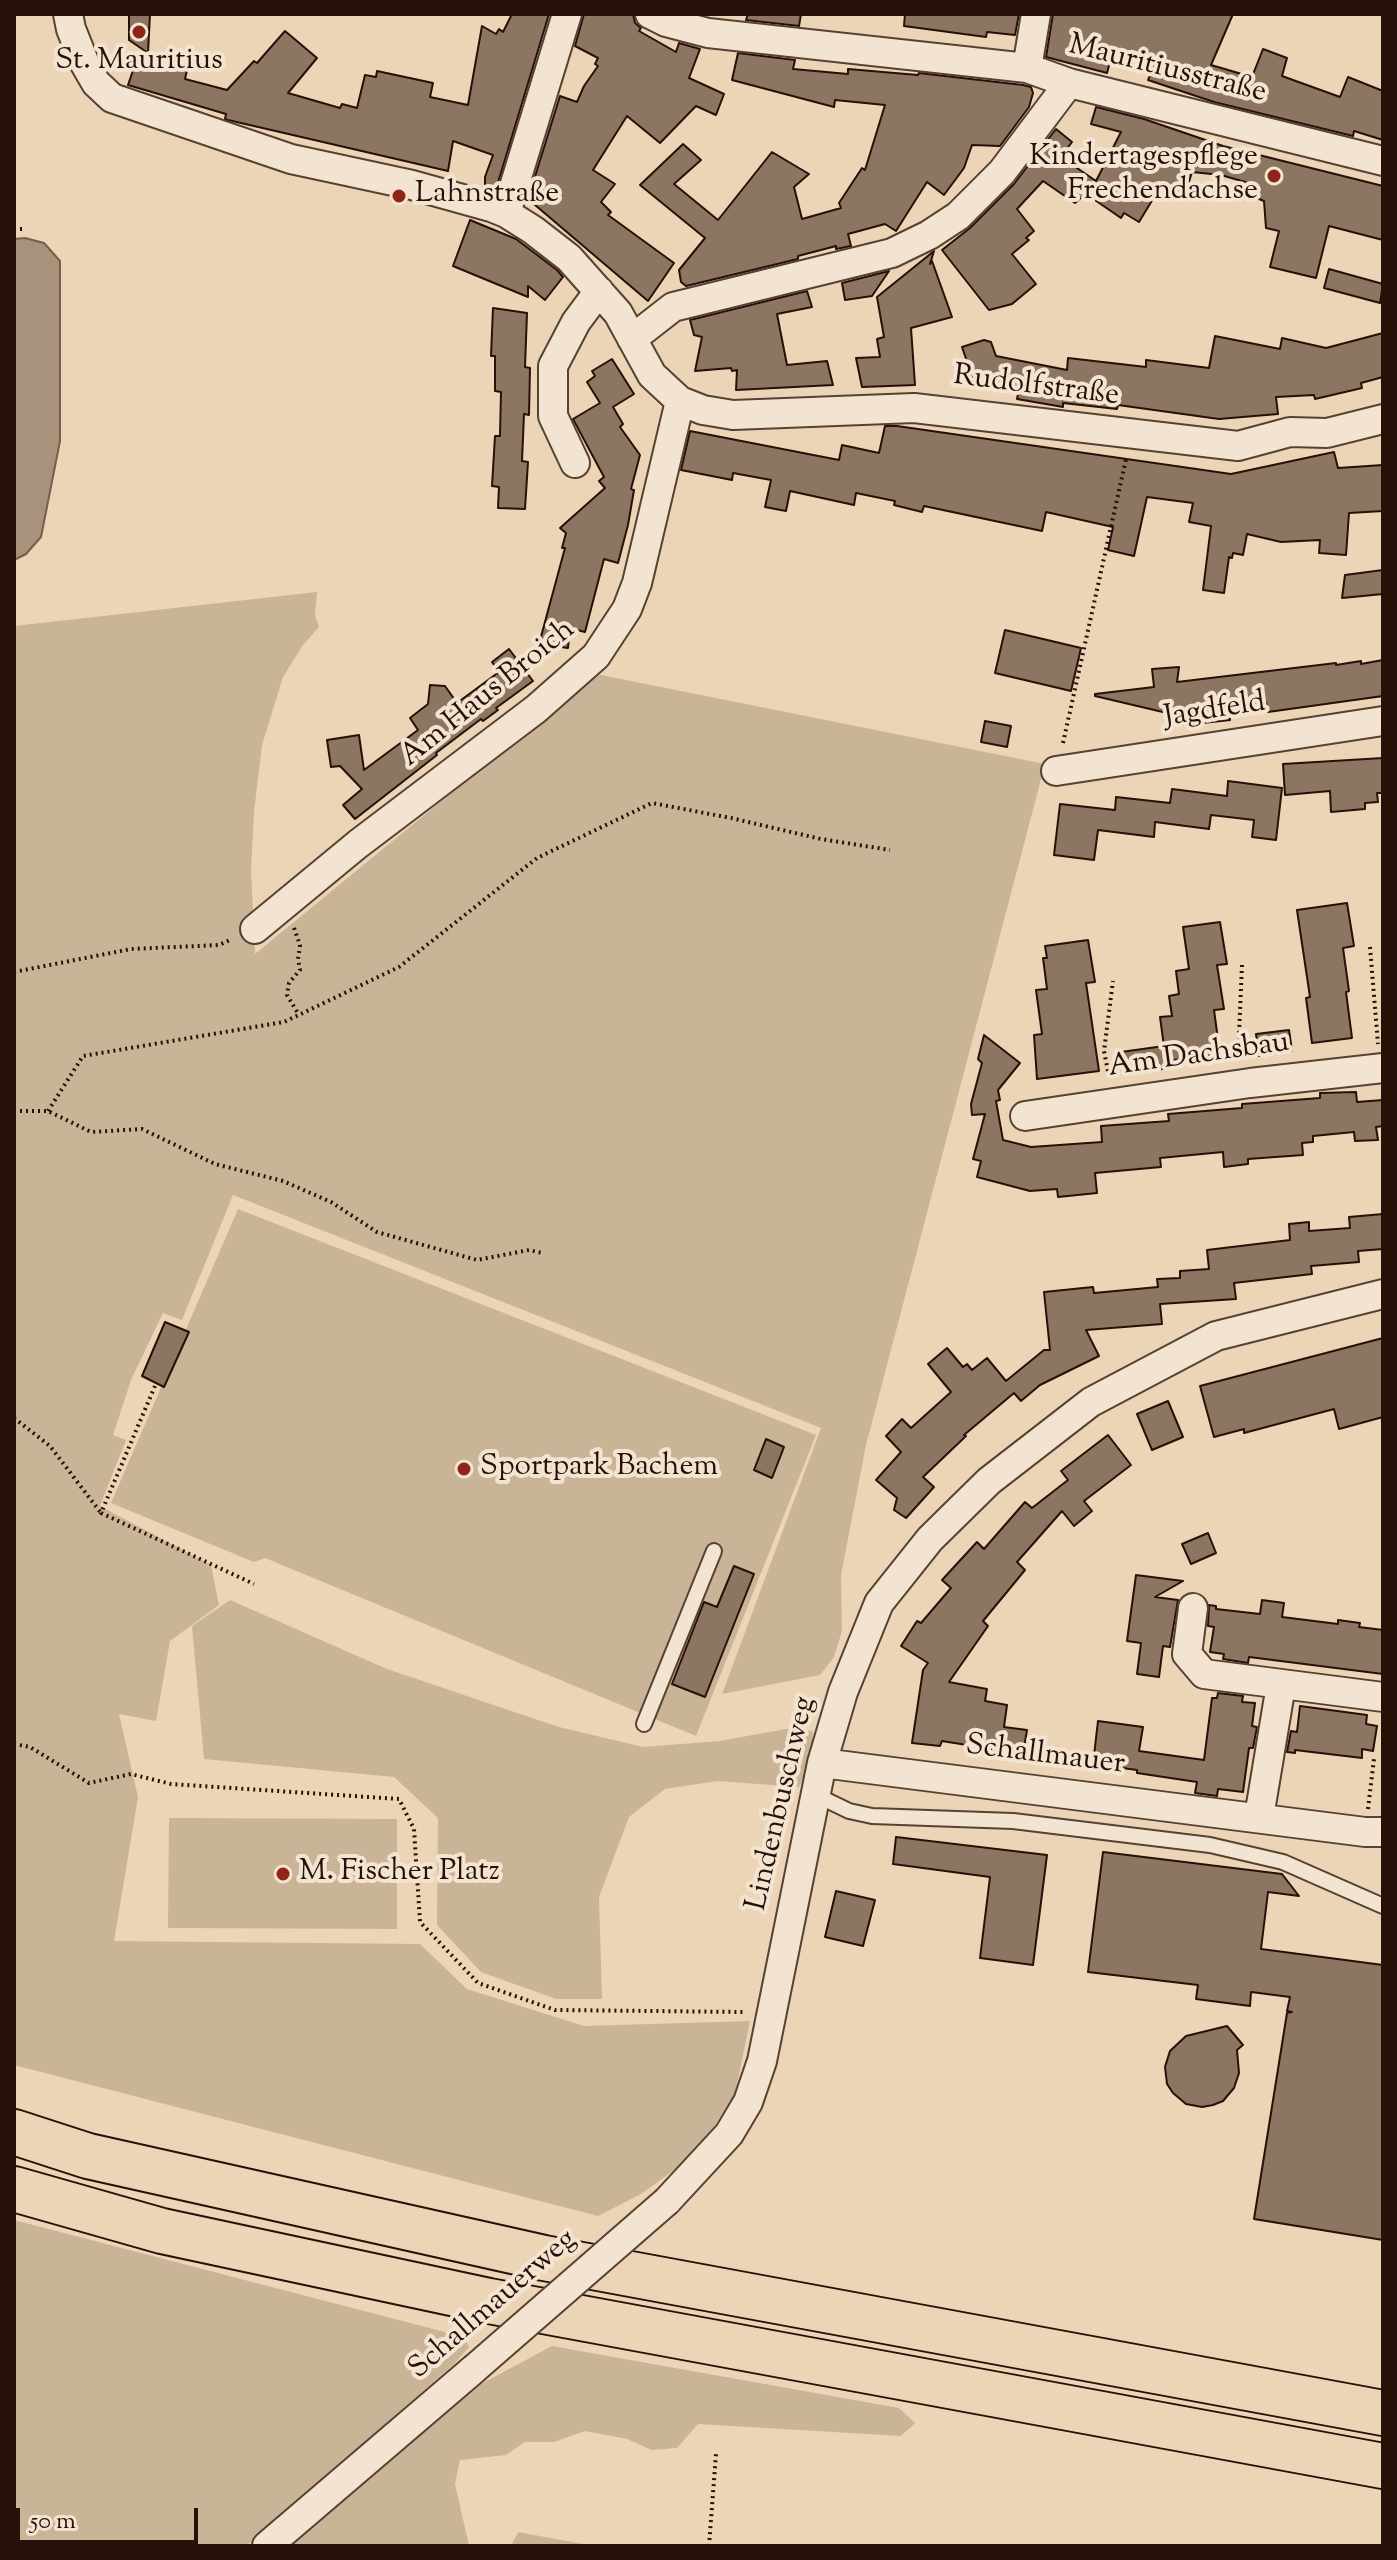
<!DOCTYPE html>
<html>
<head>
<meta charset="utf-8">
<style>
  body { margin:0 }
  #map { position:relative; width:1397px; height:2560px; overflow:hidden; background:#ebd5b6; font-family:"Sorts Mill Goudy",serif }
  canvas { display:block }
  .frame { position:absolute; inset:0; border:16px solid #261008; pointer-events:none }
  .scale { position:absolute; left:16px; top:2508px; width:182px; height:36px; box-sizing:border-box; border:4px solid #261008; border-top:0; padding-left:10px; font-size:24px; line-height:28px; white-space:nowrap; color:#261008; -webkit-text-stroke:6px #f2e4d0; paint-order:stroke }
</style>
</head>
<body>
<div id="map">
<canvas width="1397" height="2560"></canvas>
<div class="frame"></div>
<div class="scale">50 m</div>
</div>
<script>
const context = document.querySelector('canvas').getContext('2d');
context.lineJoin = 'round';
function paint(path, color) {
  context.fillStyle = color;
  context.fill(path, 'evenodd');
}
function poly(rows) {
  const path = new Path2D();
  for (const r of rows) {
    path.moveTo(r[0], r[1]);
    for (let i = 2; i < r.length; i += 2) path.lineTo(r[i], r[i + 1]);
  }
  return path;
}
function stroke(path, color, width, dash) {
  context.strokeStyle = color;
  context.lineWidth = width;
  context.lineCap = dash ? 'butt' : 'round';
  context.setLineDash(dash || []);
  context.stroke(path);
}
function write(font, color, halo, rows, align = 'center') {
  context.font = font + ' "Sorts Mill Goudy",serif';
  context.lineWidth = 8;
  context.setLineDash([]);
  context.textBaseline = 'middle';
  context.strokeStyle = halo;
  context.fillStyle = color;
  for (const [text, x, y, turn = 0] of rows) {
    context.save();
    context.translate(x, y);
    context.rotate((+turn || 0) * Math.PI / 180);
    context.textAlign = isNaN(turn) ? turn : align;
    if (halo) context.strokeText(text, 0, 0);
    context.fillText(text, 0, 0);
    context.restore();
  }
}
paint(poly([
  [317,592,315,615,319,627,303,645,283,677,262,745,254,812,251,869,255,954,596,674,1045,764,866,1445,841,1575,842,1631,834,1657,820,1675,722,1694,821,1428,233,1195,182,1320,163,1313,131,1380,113,1435,126,1440,100,1506,211,1565,219,1605,170,1641,156,1721,119,1714,138,1797,114,1941,420,1944,467,1989,584,2026,750,2021,735,2094,695,2155,641,2194,598,2216,14,2065,14,626],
  [238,1209,816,1435,696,1736,265,1558,254,1562,111,1503],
  [230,1600,387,1669,559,1727,643,1747,720,1741,797,1727,813,1732,811,1758,799,1787,717,1781,665,1789,629,1817,599,1897,602,1999,556,1999,481,1972,437,1925,438,1818,394,1777,204,1759,192,1626],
  [169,1818,397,1819,397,1929,168,1928],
  [14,2220,464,2337,469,2347,454,2364,246,2546,14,2546],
  [552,2346,899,2408,915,2423,901,2436,698,2424,677,2448,652,2450,627,2439,585,2431,554,2442,525,2442,506,2455,460,2460,455,2484,469,2546,287,2546,483,2383],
  [518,2532,594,2546,511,2546]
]), '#cab498');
const water = poly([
  [25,238,44,243,60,261,60,441,41,537,26,554,14,560,14,239,25,238]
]);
paint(water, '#a8927b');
stroke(water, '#745e4d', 2);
const building = poly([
  [129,14,150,14,148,53,129,40,129,14],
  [512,14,549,14,496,189,485,186,485,177,493,155,453,141,448,171,228,120,225,119,226,114,128,85,137,59,187,70,185,79,227,90,254,61,257,63,285,31,317,58,288,93,340,108,342,104,357,108,365,75,376,77,377,71,433,83,430,97,468,105,482,26,496,34,499,29,503,32,512,14],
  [584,14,633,14,635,23,641,28,639,31,676,52,679,43,700,49,689,78,724,94,716,115,696,106,660,143,627,116,593,170,615,184,601,202,611,212,608,215,674,263,648,301,528,199,560,96,577,102,584,86,598,66,595,64,598,58,575,46,584,14],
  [748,14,801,14,799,26,746,20,748,14],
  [905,14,1019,14,1015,35,987,32,986,37,904,26,905,14],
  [1053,14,1233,14,1211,65,1252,77,1263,49,1287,58,1282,76,1340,97,1348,77,1383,91,1383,140,1354,131,1353,136,1214,102,1148,80,1154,65,1113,50,1107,73,1046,57,1053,14],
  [738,53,795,60,793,69,848,74,848,69,918,75,919,73,1023,85,1031,87,1033,93,1029,107,1000,146,972,145,964,168,944,195,927,182,896,231,885,224,848,234,851,246,836,249,836,246,798,256,798,259,686,286,681,282,679,270,705,238,640,185,683,144,701,160,674,184,718,220,772,152,809,174,794,187,802,219,841,208,839,203,862,168,865,170,885,105,835,100,834,107,732,80,738,53],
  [1096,107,1144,119,1223,146,1383,186,1383,240,1329,226,1316,278,1270,267,1279,231,1266,228,1264,201,1249,195,1252,184,1221,175,1192,172,1184,198,1176,194,1173,198,1159,189,1139,222,1124,213,1121,218,1089,196,1092,188,1075,203,1043,181,1017,209,1034,231,1026,238,1029,240,1012,254,1036,284,1012,304,989,310,942,250,970,228,1014,184,1056,129,1072,142,1061,157,1096,181,1121,132,1091,124,1096,107],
  [470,220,516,239,557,270,563,277,545,300,528,286,528,297,453,266,470,220],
  [934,251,930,264,932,261,952,317,911,328,915,385,862,387,856,358,880,357,877,339,884,337,877,297,934,251],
  [1329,269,1383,284,1380,303,1324,288,1329,269],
  [889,271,872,296,845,300,842,283,889,271],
  [807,291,812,307,777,314,787,365,827,361,833,385,736,390,737,370,732,371,731,368,695,371,702,337,694,335,690,320,807,291],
  [493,308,527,313,525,367,530,368,529,415,524,414,522,461,528,462,525,509,498,508,499,487,492,486,495,436,500,436,501,392,495,391,495,356,491,356,493,308],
  [1383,333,1383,377,1361,383,1362,388,1315,399,1314,395,1276,397,1278,414,1219,419,1118,405,1117,409,1063,403,1063,407,1017,399,1019,389,984,382,975,385,962,347,984,340,991,342,996,356,1067,370,1068,358,1146,367,1146,360,1209,368,1215,336,1280,349,1282,338,1326,348,1383,333],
  [612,359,634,394,613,407,623,424,620,427,640,455,631,489,634,490,628,525,618,563,604,559,585,632,570,628,568,648,539,644,565,548,562,548,566,533,560,528,605,488,599,481,604,477,573,419,600,403,587,382,595,376,592,371,612,359],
  [885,426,897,426,1231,474,1334,452,1338,468,1383,465,1383,511,1349,513,1346,555,1319,553,1320,540,1281,542,1247,534,1243,555,1233,553,1232,558,1229,557,1224,593,1203,590,1211,526,1189,522,1193,503,1147,497,1134,556,1108,550,1113,527,1046,512,1042,531,924,506,922,512,894,505,895,501,856,493,854,505,790,491,786,511,765,507,771,480,733,473,732,480,681,470,690,431,839,460,842,445,879,453,885,426],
  [1383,570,1383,594,1342,598,1345,575,1383,570],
  [1005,630,1081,648,1071,691,995,673,1005,630],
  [509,649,533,681,496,708,498,710,483,721,481,719,436,753,437,755,355,819,343,805,362,789,340,766,331,767,327,740,359,735,364,770,418,730,410,718,428,704,430,685,445,686,457,703,499,672,492,662,509,649],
  [1383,660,1383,696,1268,712,1266,702,1229,707,1230,720,1184,725,1184,717,1095,696,1095,694,1154,687,1152,669,1179,667,1177,682,1336,663,1336,665,1361,661,1361,664,1383,660],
  [985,721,1011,726,1007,747,981,742,985,721],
  [1383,758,1383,793,1377,793,1378,802,1365,803,1365,809,1331,812,1330,791,1285,795,1283,764,1383,758],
  [1228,781,1282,788,1276,840,1252,837,1254,820,1211,815,1209,829,1155,822,1154,837,1098,830,1094,860,1054,855,1060,804,1115,810,1116,797,1170,803,1172,789,1227,796,1228,781],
  [1347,903,1354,946,1343,948,1349,991,1346,992,1352,1038,1312,1043,1306,998,1310,997,1297,910,1347,903],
  [1220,922,1227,964,1217,965,1224,1009,1214,1010,1220,1054,1166,1061,1160,1017,1172,1016,1169,996,1179,994,1176,971,1189,969,1183,927,1220,922],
  [1088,940,1095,982,1086,983,1099,1071,1037,1079,1034,1035,1042,1034,1036,990,1047,989,1043,958,1047,958,1045,946,1088,940],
  [1289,1030,1292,1051,1259,1056,1256,1034,1289,1030],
  [984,1035,1020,1063,998,1090,1000,1100,996,1101,1003,1140,1031,1147,1102,1142,1101,1126,1169,1121,1168,1114,1242,1108,1242,1104,1320,1098,1320,1093,1356,1092,1357,1102,1383,1100,1383,1126,1376,1127,1378,1140,1355,1141,1354,1132,1313,1136,1313,1142,1302,1143,1303,1155,1248,1159,1248,1164,1224,1167,1223,1152,1160,1158,1161,1167,1095,1173,1097,1193,1058,1197,1057,1189,1030,1191,977,1177,981,1161,973,1159,985,1114,972,1115,971,1104,982,1063,978,1059,984,1035],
  [1164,1046,1168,1068,1124,1075,1121,1052,1164,1046],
  [1383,1214,1383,1249,1358,1251,1359,1262,1311,1266,1312,1274,1234,1283,1236,1299,1160,1304,1162,1324,1086,1330,1099,1356,1040,1385,1021,1401,1014,1393,964,1435,966,1436,923,1477,934,1487,906,1518,894,1510,897,1498,876,1480,901,1452,886,1436,902,1419,911,1428,951,1392,928,1364,947,1348,963,1367,967,1364,972,1370,987,1358,1006,1381,1044,1350,1050,1350,1044,1292,1093,1287,1094,1293,1158,1287,1157,1279,1180,1278,1180,1271,1209,1269,1207,1250,1290,1240,1289,1224,1309,1222,1309,1231,1350,1228,1349,1217,1383,1214],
  [165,1322,189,1332,164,1387,142,1376,165,1322],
  [1383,1338,1383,1417,1339,1429,1334,1409,1244,1433,1244,1429,1214,1437,1200,1386,1383,1338],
  [1168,1401,1183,1437,1152,1450,1137,1414,1168,1401],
  [1108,1435,1131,1465,1084,1501,1092,1511,1074,1526,1062,1511,1017,1562,1025,1570,983,1621,988,1626,949,1682,987,1689,985,1701,1007,1705,1004,1727,1027,1730,1023,1754,942,1741,940,1746,912,1743,923,1670,928,1663,901,1646,917,1621,921,1623,951,1588,942,1580,977,1542,984,1549,1025,1502,1032,1508,1068,1480,1061,1471,1108,1435],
  [766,1439,784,1447,772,1478,754,1470,766,1439],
  [1208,1533,1216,1553,1191,1564,1182,1544,1208,1533],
  [734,1566,754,1574,705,1697,672,1684,704,1602,717,1607,734,1566],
  [1136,1575,1183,1581,1155,1597,1178,1600,1170,1647,1163,1646,1159,1677,1137,1674,1141,1643,1127,1641,1136,1575],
  [1262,1600,1284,1603,1282,1617,1338,1624,1338,1620,1360,1623,1359,1627,1383,1630,1383,1674,1249,1657,1248,1663,1223,1659,1224,1654,1210,1652,1214,1627,1208,1626,1209,1605,1216,1606,1216,1609,1260,1614,1262,1600],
  [1218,1693,1243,1696,1242,1702,1255,1703,1252,1726,1257,1727,1253,1748,1249,1748,1243,1792,1218,1789,1217,1796,1195,1793,1197,1782,1137,1773,1137,1770,1093,1764,1098,1721,1143,1727,1139,1751,1204,1760,1212,1698,1217,1698,1218,1693],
  [1300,1706,1367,1715,1366,1724,1377,1726,1373,1751,1362,1749,1362,1758,1295,1750,1295,1753,1287,1752,1291,1731,1297,1732,1300,1706],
  [896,1837,1047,1855,1033,1965,980,1958,990,1877,893,1864,896,1837],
  [1103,1852,1282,1874,1299,1896,1268,1892,1261,1949,1383,1965,1383,2240,1254,2219,1287,2013,1292,2012,1287,2011,1290,1997,1251,1992,1250,2006,1196,1999,1198,1985,1088,1972,1103,1852],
  [836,1891,875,1900,863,1946,825,1937,836,1891],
  [1227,2026,1243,2045,1237,2050,1239,2073,1234,2088,1223,2101,1213,2105,1202,2107,1186,2104,1173,2093,1167,2084,1165,2067,1170,2051,1186,2036,1227,2026]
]);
paint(building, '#8c7662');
stroke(building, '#261008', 2);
const lane = poly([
  [644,1724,714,1551],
  [816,1795,849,1811,872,1816,1013,1821,1210,1845,1283,1862,1383,1906]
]);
const street = poly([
  [68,14,71,29,85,64,96,83,112,98,291,159,412,185,491,207,506,213,533,230,569,258,618,313,652,375,680,401,703,410,733,415,914,408,1238,446,1290,432,1327,433,1383,419],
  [650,14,666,22,708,33,1027,68,1069,83,1383,161],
  [1027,68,1036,14],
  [506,213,567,14],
  [632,339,673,307,892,253,929,235,958,216,1002,172,1069,83],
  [575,463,553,416,553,366,576,322,599,291],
  [1056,771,1383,721],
  [255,929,358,844,536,709,596,656,627,609,637,583,680,401],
  [1025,1116,1250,1083,1383,1068],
  [1193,1608,1187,1654,1204,1674,1383,1697],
  [822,1763,1365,1832,1383,1832],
  [1259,1817,1281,1685],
  [667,2201,729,2134,748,2102,762,2061,822,1763,843,1692,879,1603,930,1539,989,1481,1091,1402,1216,1336,1383,1294],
  [267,2546,474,2369]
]);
const highway = poly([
  [14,2132,88,2156,544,2258,1383,2413],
  [14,2189,162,2231,489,2301,1383,2466]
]);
stroke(lane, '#574134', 18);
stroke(street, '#574134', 32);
stroke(highway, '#261008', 48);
stroke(poly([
  [14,229,24,229],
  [1063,743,1126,459],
  [294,928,300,945,298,959,300,970,289,983,287,995,299,1015],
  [1370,947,1378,1044],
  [1242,965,1239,1034,1244,1058],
  [14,972,131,949,219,945,232,939],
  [1109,1077,1104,1051,1113,981],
  [14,1111,48,1111,91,1132,142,1129,215,1164,283,1181,331,1202,377,1232,477,1260,529,1250,542,1253],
  [48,1111,83,1056,284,1022,399,967,537,858,652,803,731,818,821,839,890,850],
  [155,1386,101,1513,254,1584],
  [14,1418,50,1446,101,1513],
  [14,1744,30,1747,89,1783,131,1774,171,1784,399,1799,414,1829,420,1922,478,1983,555,2010,746,2012],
  [1368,1809,1374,1759],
  [709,2546,716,2454]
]), '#261008', 4, [2, 4]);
stroke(lane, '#f2e4d0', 14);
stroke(street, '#f2e4d0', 28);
stroke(highway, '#ebd5b6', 44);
const streetBridge = poly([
  [474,2369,667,2201]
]);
stroke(streetBridge, '#574134', 32, []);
stroke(streetBridge, '#f2e4d0', 28);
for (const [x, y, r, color] of [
  [139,32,8,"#8f2418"],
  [1274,176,8,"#8f2418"],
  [399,196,8,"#8f2418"],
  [464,1469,8,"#8f2418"],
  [283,1874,8,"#8f2418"]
]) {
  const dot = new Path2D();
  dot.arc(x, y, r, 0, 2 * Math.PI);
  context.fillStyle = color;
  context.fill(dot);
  stroke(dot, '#f2e4d0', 3);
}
write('30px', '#261008', '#f2e4d0', [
  ["St. Mauritius",139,63,"center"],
  ["Kindertagespflege",1258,159,"right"],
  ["Frechendachse",1258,193,"right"],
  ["Lahnstraße",415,196],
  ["Sportpark Bachem",480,1469],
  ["M. Fischer Platz",299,1874]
], 'left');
write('30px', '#261008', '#f2e4d0', [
  ["Mauritiusstraße",1167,71,14],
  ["Rudolfstraße",1036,388,7],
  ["Am Haus Broich",489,695,-39],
  ["Jagdfeld",1215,712,-9],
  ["Am Dachsbau",1199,1057,-8],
  ["Schallmauer",1045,1757,7],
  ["Lindenbuschweg",783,1804,-77],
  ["Schallmauerweg",494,2306,-41]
]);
</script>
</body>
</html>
